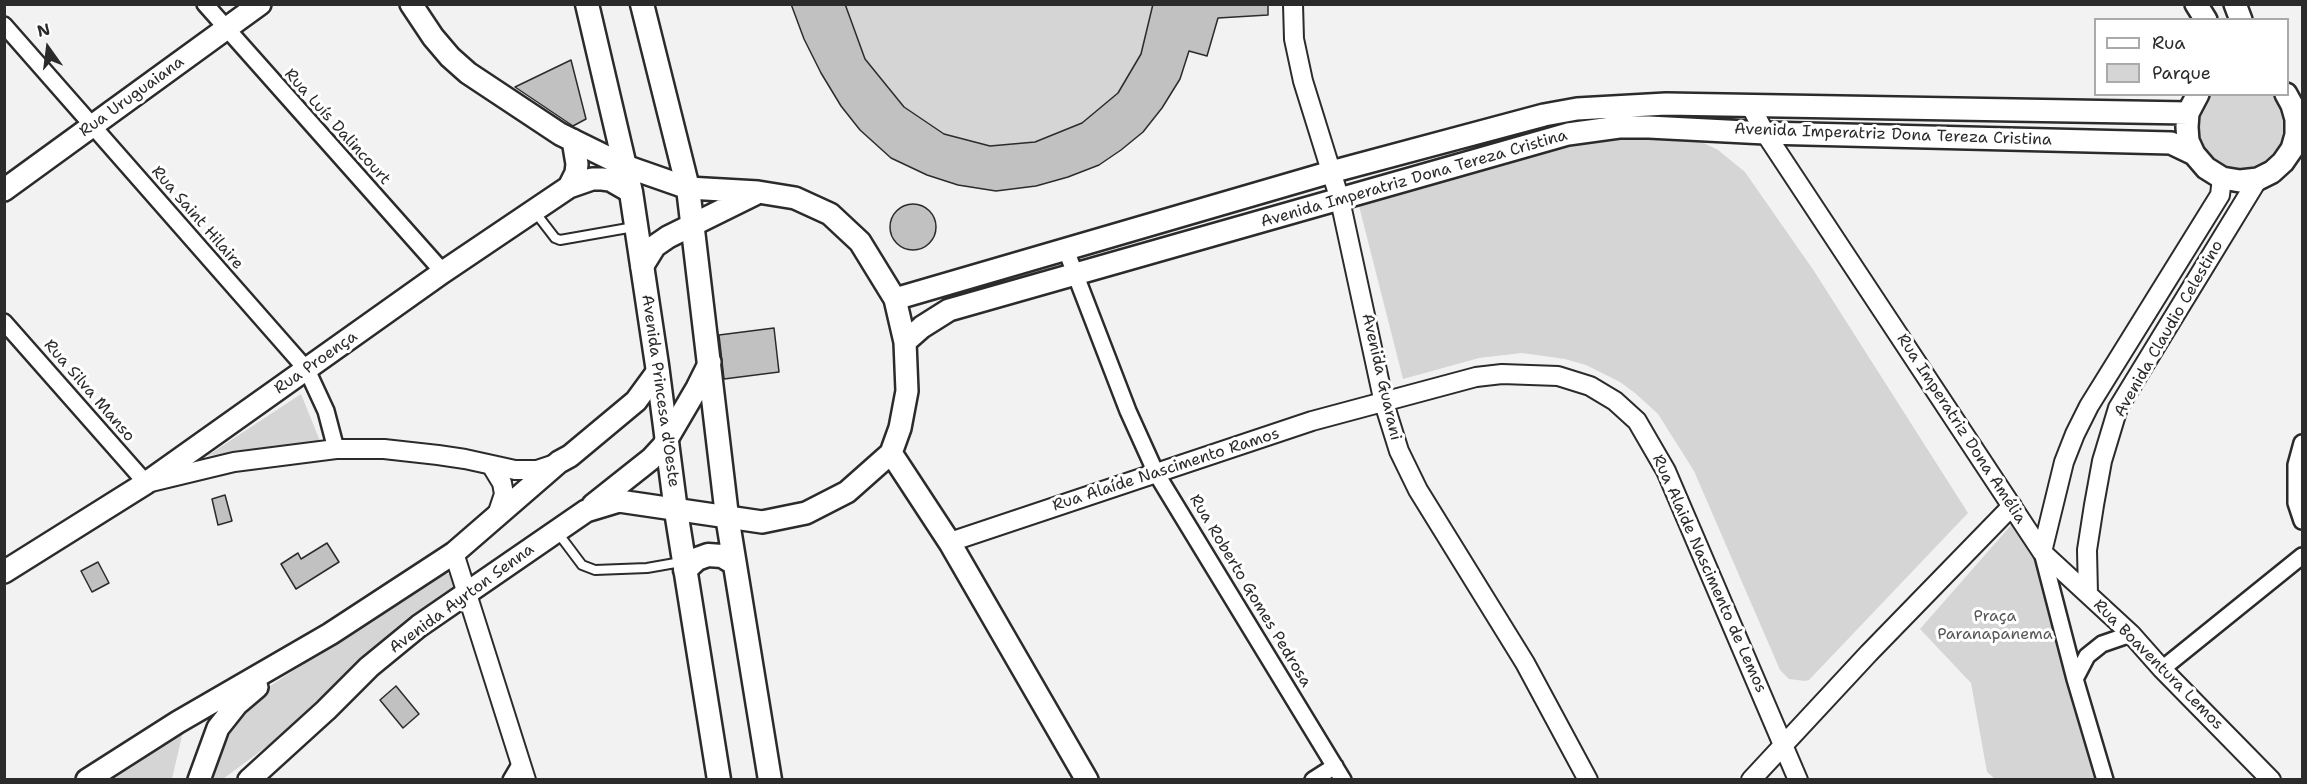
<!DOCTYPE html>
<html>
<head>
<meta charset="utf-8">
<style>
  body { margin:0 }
  #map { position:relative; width:2307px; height:784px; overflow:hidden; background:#f2f2f2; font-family:"Shantell Sans",sans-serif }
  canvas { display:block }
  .frame { position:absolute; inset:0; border:6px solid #2b2b2b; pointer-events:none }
  .legend { position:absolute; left:2094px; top:18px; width:195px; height:78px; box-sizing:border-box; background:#fff; border:2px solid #aaa; margin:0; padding:8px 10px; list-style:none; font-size:18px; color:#2b2b2b }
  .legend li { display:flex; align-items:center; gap:12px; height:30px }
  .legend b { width:30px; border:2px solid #aaa }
  .north { position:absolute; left:18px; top:18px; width:60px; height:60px; -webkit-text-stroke:4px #fff; paint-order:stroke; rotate:346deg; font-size:16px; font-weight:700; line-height:24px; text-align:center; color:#2b2b2b }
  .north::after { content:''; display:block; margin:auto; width:21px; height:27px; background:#2b2b2b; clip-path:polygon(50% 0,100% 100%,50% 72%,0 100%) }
</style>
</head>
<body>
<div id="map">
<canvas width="2307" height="784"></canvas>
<div class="frame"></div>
<ul class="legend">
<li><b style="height:8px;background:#fff"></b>Rua</li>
<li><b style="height:16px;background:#d5d5d5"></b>Parque</li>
</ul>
<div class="north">N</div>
</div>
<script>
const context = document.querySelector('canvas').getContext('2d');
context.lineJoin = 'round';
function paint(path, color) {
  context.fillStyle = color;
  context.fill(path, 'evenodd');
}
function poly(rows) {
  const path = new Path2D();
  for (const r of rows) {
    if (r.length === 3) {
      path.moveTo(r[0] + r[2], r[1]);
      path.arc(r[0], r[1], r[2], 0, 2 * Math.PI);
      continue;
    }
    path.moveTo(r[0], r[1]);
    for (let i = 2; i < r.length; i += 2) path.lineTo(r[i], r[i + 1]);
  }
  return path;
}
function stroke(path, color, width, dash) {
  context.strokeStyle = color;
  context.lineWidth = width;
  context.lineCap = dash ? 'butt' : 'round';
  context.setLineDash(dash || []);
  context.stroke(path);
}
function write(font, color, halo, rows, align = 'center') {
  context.font = font + ' "Shantell Sans",sans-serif';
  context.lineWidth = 6;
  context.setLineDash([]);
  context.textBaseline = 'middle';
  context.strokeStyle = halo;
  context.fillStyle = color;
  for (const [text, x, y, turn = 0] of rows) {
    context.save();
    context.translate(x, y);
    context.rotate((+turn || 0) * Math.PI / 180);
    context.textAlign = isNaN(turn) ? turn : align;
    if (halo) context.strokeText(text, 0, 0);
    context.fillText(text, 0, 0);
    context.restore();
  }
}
paint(poly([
  [1217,4,1218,18,1207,56,1189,52,1180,79,1162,108,1143,132,1121,150,1099,165,1068,177,1036,186,996,191,958,185,927,175,891,158,841,106,821,73,804,39,791,5],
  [2206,95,2278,95,2289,119,2285,147,2266,168,2224,172,2195,141,2195,113],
  [1692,137,1718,150,1745,172,1814,271,1968,513,1809,680,1805,681,1789,679,1780,670,1694,471,1658,414,1635,393,1620,382,1586,365,1565,359,1522,353,1479,358,1403,379,1359,206,1545,149,1579,142,1613,138],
  [301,394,320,441,207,456],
  [2012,524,2034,558,2096,779,1995,779,1987,772,1971,683,1920,629],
  [442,573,451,574,454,585,448,593,411,621,340,681,290,729,223,779,213,780,220,750,239,718,264,690],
  [184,727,172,779,98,779]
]), '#d5d5d5');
const building = poly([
  [791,4,845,4,865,59,904,107,944,134,990,146,1035,142,1082,123,1118,93,1141,54,1153,4,1268,4,1268,15,1218,18,1207,56,1189,51,1180,79,1162,108,1143,132,1121,150,1099,165,1068,177,1036,186,996,191,958,185,927,175,891,158,860,130,841,106,821,73,804,39,791,4],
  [571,60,586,119,573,126,515,87,571,60],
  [913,227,23],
  [774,328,779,372,724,379,719,335,774,328],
  [225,495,232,521,218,525,212,499,225,495],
  [327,543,339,562,296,589,281,564,298,553,301,559,327,543],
  [98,562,109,583,92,592,81,571,98,562],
  [396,686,419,714,403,728,380,700,396,686]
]);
paint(building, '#c1c1c1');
stroke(building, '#2b2b2b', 1.5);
const service = poly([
  [535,212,555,238,560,240,634,227],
  [558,533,582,565,595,570,647,568,681,562]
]);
const minor = poly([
  [205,4,443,272],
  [4,25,307,370,326,411,336,449],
  [1066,250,1128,411,1156,473,1343,780],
  [4,322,146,483],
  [2302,443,2296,465,2296,503,2302,521],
  [2042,552,2075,679,2105,780],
  [2162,669,2302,556],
  [2075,679,2087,656,2102,644,2131,634],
  [511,780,521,763],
  [1313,780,1335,766]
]);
const tertiary = poly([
  [1293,4,1294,39,1303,81,1340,200,1384,403,1399,451,1418,490,1525,663,1588,780],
  [1751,107,1765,133,2042,552,2131,634,2162,669,2271,780],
  [491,465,502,483,504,494,496,518],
  [151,482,234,462,336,449,384,449,438,455,465,459,515,470,537,470,555,464],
  [950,542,1312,421,1476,377,1502,374,1558,376,1590,386,1615,401,1637,421,1666,471,1798,780],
  [2042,552,2064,462,2075,434,2089,406,2220,195,2222,178],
  [454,553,526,780],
  [2088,594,2087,550,2094,505,2102,461,2118,408,2258,179],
  [1751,780,1869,653,2012,506]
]);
const secondary = poly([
  [2196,4,2206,20],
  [2235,4,2241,20],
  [2198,94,2188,113,2187,127,2188,141,2194,154,2206,168,2222,178,2240,181,2258,179,2272,172,2283,162,2292,149,2296,135,2296,119,2292,105,2286,94],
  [569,187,576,173,577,164,573,140],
  [4,190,260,4],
  [642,267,655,246,668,237,755,194],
  [895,299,1331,172,1544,115,1577,109,1666,104,2188,113],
  [905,342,922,327,949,310,1568,134,1619,127,1649,127,1765,133,2171,143,2194,154],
  [891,453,950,543,1087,780],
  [593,505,651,459,663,446,697,388,710,362],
  [4,572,146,483,443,272,569,187,592,179,602,179,610,180,631,192],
  [87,780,178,722,330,634,454,553,559,462,570,456,636,401,658,371],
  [199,780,218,728,237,704,257,687],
  [249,780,326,710,369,667,419,626,586,511,619,501,762,522,806,513,847,492,891,453,900,428,907,391,905,342,895,299,860,242,830,214,795,198,758,192,688,188,625,166,560,134,468,73,450,57,433,37,411,4]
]);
const primary = poly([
  [587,4,631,192,657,365,676,511,719,780],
  [642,4,688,188,727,516,770,780],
  [685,570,697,559,708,555,722,556,734,563]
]);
stroke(service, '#2b2b2b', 12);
stroke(minor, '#2b2b2b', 20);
stroke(tertiary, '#2b2b2b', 22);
stroke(secondary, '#2b2b2b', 26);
stroke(primary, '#2b2b2b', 27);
stroke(service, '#fff', 8);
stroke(minor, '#fff', 15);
stroke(tertiary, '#fff', 18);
stroke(secondary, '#fff', 21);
stroke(primary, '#fff', 22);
write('16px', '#2b2b2b', '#fff', [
  ["Rua Uruguaiana",132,97,-36],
  ["Rua Luís Dalincourt",337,127,48],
  ["Avenida Imperatriz Dona Tereza Cristina",1893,135,2],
  ["Avenida Imperatriz Dona Tereza Cristina",1414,179,-16],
  ["Rua Saint Hilaire",197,218,49],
  ["Avenida Claudio Celestino",2169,329,-60],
  ["Rua Proença",316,363,-35],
  ["Avenida Guarani",1381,377,77],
  ["Rua Silva Manso",89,391,49],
  ["Avenida Princesa d'Oeste",660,391,82],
  ["Rua Imperatriz Dona Amélia",1961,429,57],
  ["Rua Alaíde Nascimento Ramos",1166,470,-18],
  ["Rua Alaide Nascimento de Lemos",1709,574,66],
  ["Rua Roberto Gomes Pedrosa",1250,591,59],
  ["Avenida Ayrton Senna",462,599,-36],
  ["Rua Boaventura Lemos",2158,665,45]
]);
write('16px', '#565656', '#fff', [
  ["Praça",1995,617],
  ["Paranapanema",1995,635]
]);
</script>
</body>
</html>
